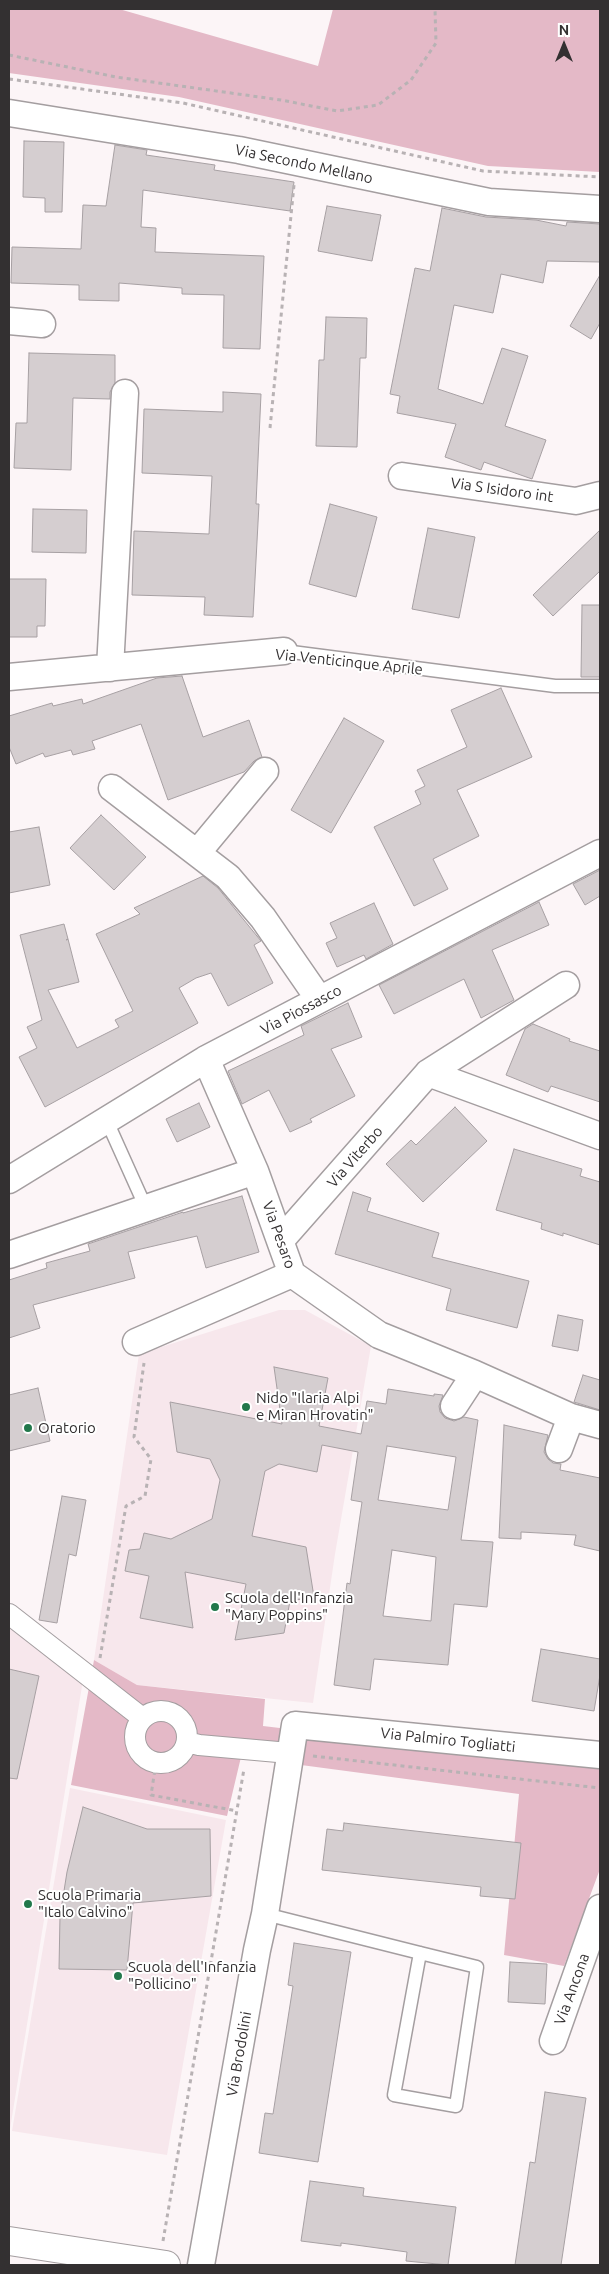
<!DOCTYPE html>
<html>
<head>
<meta charset="utf-8">
<style>
  body { margin:0 }
  #map { position:relative; width:609px; height:2274px; overflow:hidden; background:#fcf5f7; font-family:Ubuntu,sans-serif }
  canvas { display:block }
  .frame { position:absolute; inset:0; border:10px solid #333031; pointer-events:none }
  .north { position:absolute; left:539px; top:20px; width:50px; height:50px; -webkit-text-stroke:4px #fff; paint-order:stroke; rotate:0deg; font-size:14px; font-weight:700; line-height:20px; text-align:center; color:#333031 }
  .north::after { content:''; display:block; margin:auto; width:18px; height:22px; background:#333031; clip-path:polygon(50% 0,100% 100%,50% 72%,0 100%) }
</style>
</head>
<body>
<div id="map">
<canvas width="609" height="2274"></canvas>
<div class="frame"></div>
<div class="north">N</div>
</div>
<script>
const context = document.querySelector('canvas').getContext('2d');
context.lineJoin = 'round';
function paint(path, color) {
  context.fillStyle = color;
  context.fill(path, 'evenodd');
}
function poly(rows) {
  const path = new Path2D();
  for (const r of rows) {
    if (r.length === 3) {
      path.moveTo(r[0] + r[2], r[1]);
      path.arc(r[0], r[1], r[2], 0, 2 * Math.PI);
      continue;
    }
    path.moveTo(r[0], r[1]);
    for (let i = 2; i < r.length; i += 2) path.lineTo(r[i], r[i + 1]);
  }
  return path;
}
function stroke(path, color, width, dash) {
  context.strokeStyle = color;
  context.lineWidth = width;
  context.lineCap = dash ? 'butt' : 'round';
  context.setLineDash(dash || []);
  context.stroke(path);
}
function write(font, color, halo, rows, align = 'center') {
  context.font = font + ' Ubuntu,sans-serif';
  context.lineWidth = 4;
  context.setLineDash([]);
  context.textBaseline = 'middle';
  context.strokeStyle = halo;
  context.fillStyle = color;
  for (const [text, x, y, turn = 0] of rows) {
    context.save();
    context.translate(x, y);
    context.rotate((+turn || 0) * Math.PI / 180);
    context.textAlign = isNaN(turn) ? turn : align;
    if (halo) context.strokeText(text, 0, 0);
    context.fillText(text, 0, 0);
    context.restore();
  }
}
paint(poly([
  [279,1310,305,1310,371,1346,335,1554,313,1703,137,1685,94,1660,139,1354],
  [9,1625,83,1680,10,2129,9,2129],
  [70,1788,226,1820,167,2155,12,2131]
]), '#f7e7ec');
paint(poly([
  [9,9,119,9,318,66,333,9,600,9,600,172,488,166,179,97,9,73],
  [94,1660,137,1685,265,1699,263,1726,600,1766,600,1869,564,1966,504,1955,519,1794,241,1757,227,1816,71,1785]
]), '#e4b9c7');
const building = poly([
  [24,141,64,142,62,212,45,212,45,198,23,197,24,141],
  [115,145,147,150,146,155,215,165,214,170,294,182,290,211,143,190,141,227,156,228,155,252,264,256,260,349,223,348,224,295,182,294,182,288,119,283,119,301,79,300,79,285,11,283,12,247,81,249,83,205,106,206,115,145],
  [327,206,381,215,372,261,318,251,327,206],
  [442,208,486,217,536,220,566,226,567,222,600,224,600,262,547,261,543,283,501,274,493,313,454,305,438,389,483,404,502,348,528,356,505,426,546,440,532,479,484,462,481,470,445,457,456,424,397,413,400,396,390,394,415,268,430,271,442,208],
  [600,275,600,323,591,339,570,326,600,275],
  [326,317,367,318,366,358,360,358,357,447,316,446,319,360,324,360,326,317],
  [29,353,115,355,115,383,110,392,110,399,73,398,71,470,14,468,16,423,27,423,29,353],
  [223,392,261,394,256,504,259,504,253,617,204,615,205,597,132,595,134,531,209,534,212,476,142,473,144,409,223,412,223,392],
  [330,504,377,517,356,597,309,584,330,504],
  [33,509,87,510,86,553,32,552,33,509],
  [428,528,475,537,459,618,412,609,428,528],
  [600,530,600,571,553,616,533,595,600,530],
  [9,579,46,579,45,626,37,626,37,637,9,637,9,579],
  [582,605,600,605,600,677,581,677,582,605],
  [182,676,203,737,249,720,262,757,254,761,244,772,168,800,141,724,92,741,95,749,73,755,71,750,45,757,43,753,16,764,9,747,9,716,52,703,53,706,82,699,83,704,157,678,182,676],
  [501,688,532,757,457,790,479,836,433,859,448,889,414,906,374,827,421,804,415,791,425,786,417,770,467,747,451,710,501,688],
  [344,718,384,741,331,833,291,810,344,718],
  [101,815,146,857,114,890,70,848,101,815],
  [39,827,50,885,9,893,9,832,39,827],
  [600,870,600,896,585,905,573,884,600,870],
  [203,876,218,888,261,941,254,945,273,983,228,1006,211,973,196,978,179,988,198,1023,45,1107,19,1057,37,1048,27,1027,42,1020,20,935,64,924,68,939,66,940,68,939,79,982,48,990,77,1048,119,1027,115,1020,133,1011,96,934,140,914,134,908,203,876],
  [539,902,549,925,492,950,514,1000,481,1018,464,979,394,1014,379,985,539,902],
  [374,903,393,944,366,959,364,955,337,967,326,943,337,938,330,923,374,903],
  [348,1003,362,1037,331,1049,355,1096,310,1119,312,1122,290,1132,269,1090,242,1104,228,1071,304,1035,301,1026,348,1003],
  [533,1024,570,1039,569,1041,600,1051,600,1102,551,1086,548,1092,506,1075,525,1029,533,1024],
  [199,1103,210,1127,177,1142,166,1119,199,1103],
  [455,1107,487,1141,423,1202,386,1164,411,1140,416,1145,455,1107],
  [514,1149,582,1169,580,1176,600,1182,600,1245,563,1233,563,1236,541,1229,542,1223,496,1210,514,1149],
  [353,1192,371,1198,367,1211,439,1233,432,1257,529,1281,517,1328,446,1310,451,1289,335,1254,353,1192],
  [242,1196,259,1252,206,1268,197,1236,128,1252,135,1278,33,1305,40,1328,9,1338,9,1280,47,1268,46,1263,90,1251,88,1244,183,1212,183,1213,242,1196],
  [558,1315,583,1320,578,1351,552,1346,558,1315],
  [274,1367,328,1378,319,1426,361,1434,367,1401,386,1404,388,1389,434,1396,434,1394,443,1395,439,1406,440,1412,445,1418,454,1421,464,1417,478,1420,461,1540,493,1542,487,1607,454,1604,448,1665,374,1659,370,1690,334,1685,347,1583,350,1584,362,1502,351,1500,358,1452,322,1445,317,1472,279,1464,265,1471,252,1536,306,1547,314,1597,290,1601,284,1633,235,1640,246,1584,185,1572,193,1628,140,1618,149,1576,125,1571,129,1550,140,1549,144,1533,171,1539,212,1519,220,1480,210,1459,177,1452,170,1402,282,1424,274,1367],
  [387,1446,456,1457,448,1510,378,1500,387,1446],
  [392,1550,436,1557,431,1621,383,1616,392,1550],
  [583,1375,600,1380,600,1410,574,1402,583,1375],
  [38,1388,50,1441,9,1451,9,1395,38,1388],
  [504,1425,548,1435,544,1452,548,1459,553,1463,561,1464,560,1470,600,1478,600,1551,574,1545,576,1535,521,1532,521,1539,499,1538,504,1425],
  [62,1496,86,1500,76,1556,69,1554,57,1623,39,1620,62,1496],
  [541,1649,600,1659,600,1675,594,1711,532,1701,541,1649],
  [9,1669,39,1676,17,1779,9,1778,9,1669],
  [83,1807,147,1829,210,1829,211,1896,133,1903,127,1970,59,1969,60,1916,67,1872,83,1807],
  [344,1823,521,1843,515,1899,480,1896,481,1887,322,1870,327,1829,343,1831,344,1823],
  [294,1943,351,1952,318,2162,259,2153,265,2113,273,2114,293,1986,288,1985,294,1943],
  [510,1962,547,1964,545,2004,508,2002,510,1962],
  [545,2092,586,2098,561,2265,515,2265,530,2162,535,2163,545,2092],
  [310,2181,364,2188,363,2196,456,2207,448,2265,406,2261,407,2252,341,2243,341,2246,301,2241,310,2181]
]);
paint(building, '#d5ced0');
stroke(building, '#a7a0a3', 1);
const service = poly([
  [284,651,555,686,600,686],
  [106,1119,146,1208],
  [265,1914,420,1953,477,1967,456,2106,394,2095,420,1953]
]);
const pedestrian = poly([
  [9,1614,141,1717],
  [161,1737,26],
  [187,1742,199,1745,289,1753]
]);
const minor = poly([
  [9,113,239,150,489,202,600,209],
  [9,321,42,324],
  [402,476,576,501,600,495],
  [110,668,125,393],
  [9,677,284,651],
  [112,788,228,877,263,918,319,999],
  [197,853,265,771],
  [206,1059,255,1171,292,1274,379,1335,475,1374,571,1417,600,1425],
  [428,1073,566,985],
  [9,1180,206,1059,600,853],
  [281,1240,428,1073,600,1136],
  [9,1255,255,1171],
  [136,1342,292,1274],
  [454,1406,475,1374],
  [559,1449,571,1417],
  [553,2041,600,1908],
  [201,2265,257,1950,265,1914,295,1725,600,1755]
]);
const tertiary = poly([
  [9,2241,166,2265]
]);
stroke(service, '#a49ea0', 15);
stroke(pedestrian, '#a49ea0', 22);
stroke(minor, '#a49ea0', 29);
stroke(tertiary, '#a49ea0', 30);
stroke(poly([
  [9,55,116,77,281,100,337,111,378,105,411,80,436,43,435,9],
  [9,79,183,103,483,171,600,177],
  [270,428,294,185],
  [100,1658,126,1506,145,1496,151,1459,134,1437,144,1363],
  [313,1756,600,1788],
  [156,1763,151,1795,237,1811],
  [163,2241,244,1769]
]), '#b8b2b4', 3, [4, 4]);
stroke(service, '#fff', 12);
stroke(pedestrian, '#fff', 20);
stroke(minor, '#fff', 26);
stroke(tertiary, '#fff', 28);
for (const [x, y, r, color] of [
  [246,1407,5,"#22784b"],
  [28,1428,5,"#22784b"],
  [215,1607,5,"#22784b"],
  [28,1904,5,"#22784b"],
  [118,1976,5,"#22784b"]
]) {
  const dot = new Path2D();
  dot.arc(x, y, r, 0, 2 * Math.PI);
  context.fillStyle = color;
  context.fill(dot);
  stroke(dot, '#fff', 2);
}
write('15px', '#333031', '#fff', [
  ["Via Secondo Mellano",304,164,12],
  ["Via S Isidoro int",502,490,8],
  ["Via Venticinque Aprile",349,662,6],
  ["Via Piossasco",301,1010,-28],
  ["Via Viterbo",355,1157,-49],
  ["Via Pesaro",279,1235,70],
  ["Via Palmiro Togliatti",448,1740,6],
  ["Via Ancona",572,1989,-70],
  ["Via Brodolini",239,2054,-80]
]);
write('15px', '#333031', '#fff', [
  ["Nido \"Ilaria Alpi",256,1398],
  ["e Miran Hrovatin\"",256,1415],
  ["Oratorio",38,1428],
  ["Scuola dell'Infanzia",225,1598],
  ["\"Mary Poppins\"",225,1615],
  ["Scuola Primaria",38,1895],
  ["\"Italo Calvino\"",38,1912],
  ["Scuola dell'Infanzia",128,1967],
  ["\"Pollicino\"",128,1984]
], 'left');
</script>
</body>
</html>
